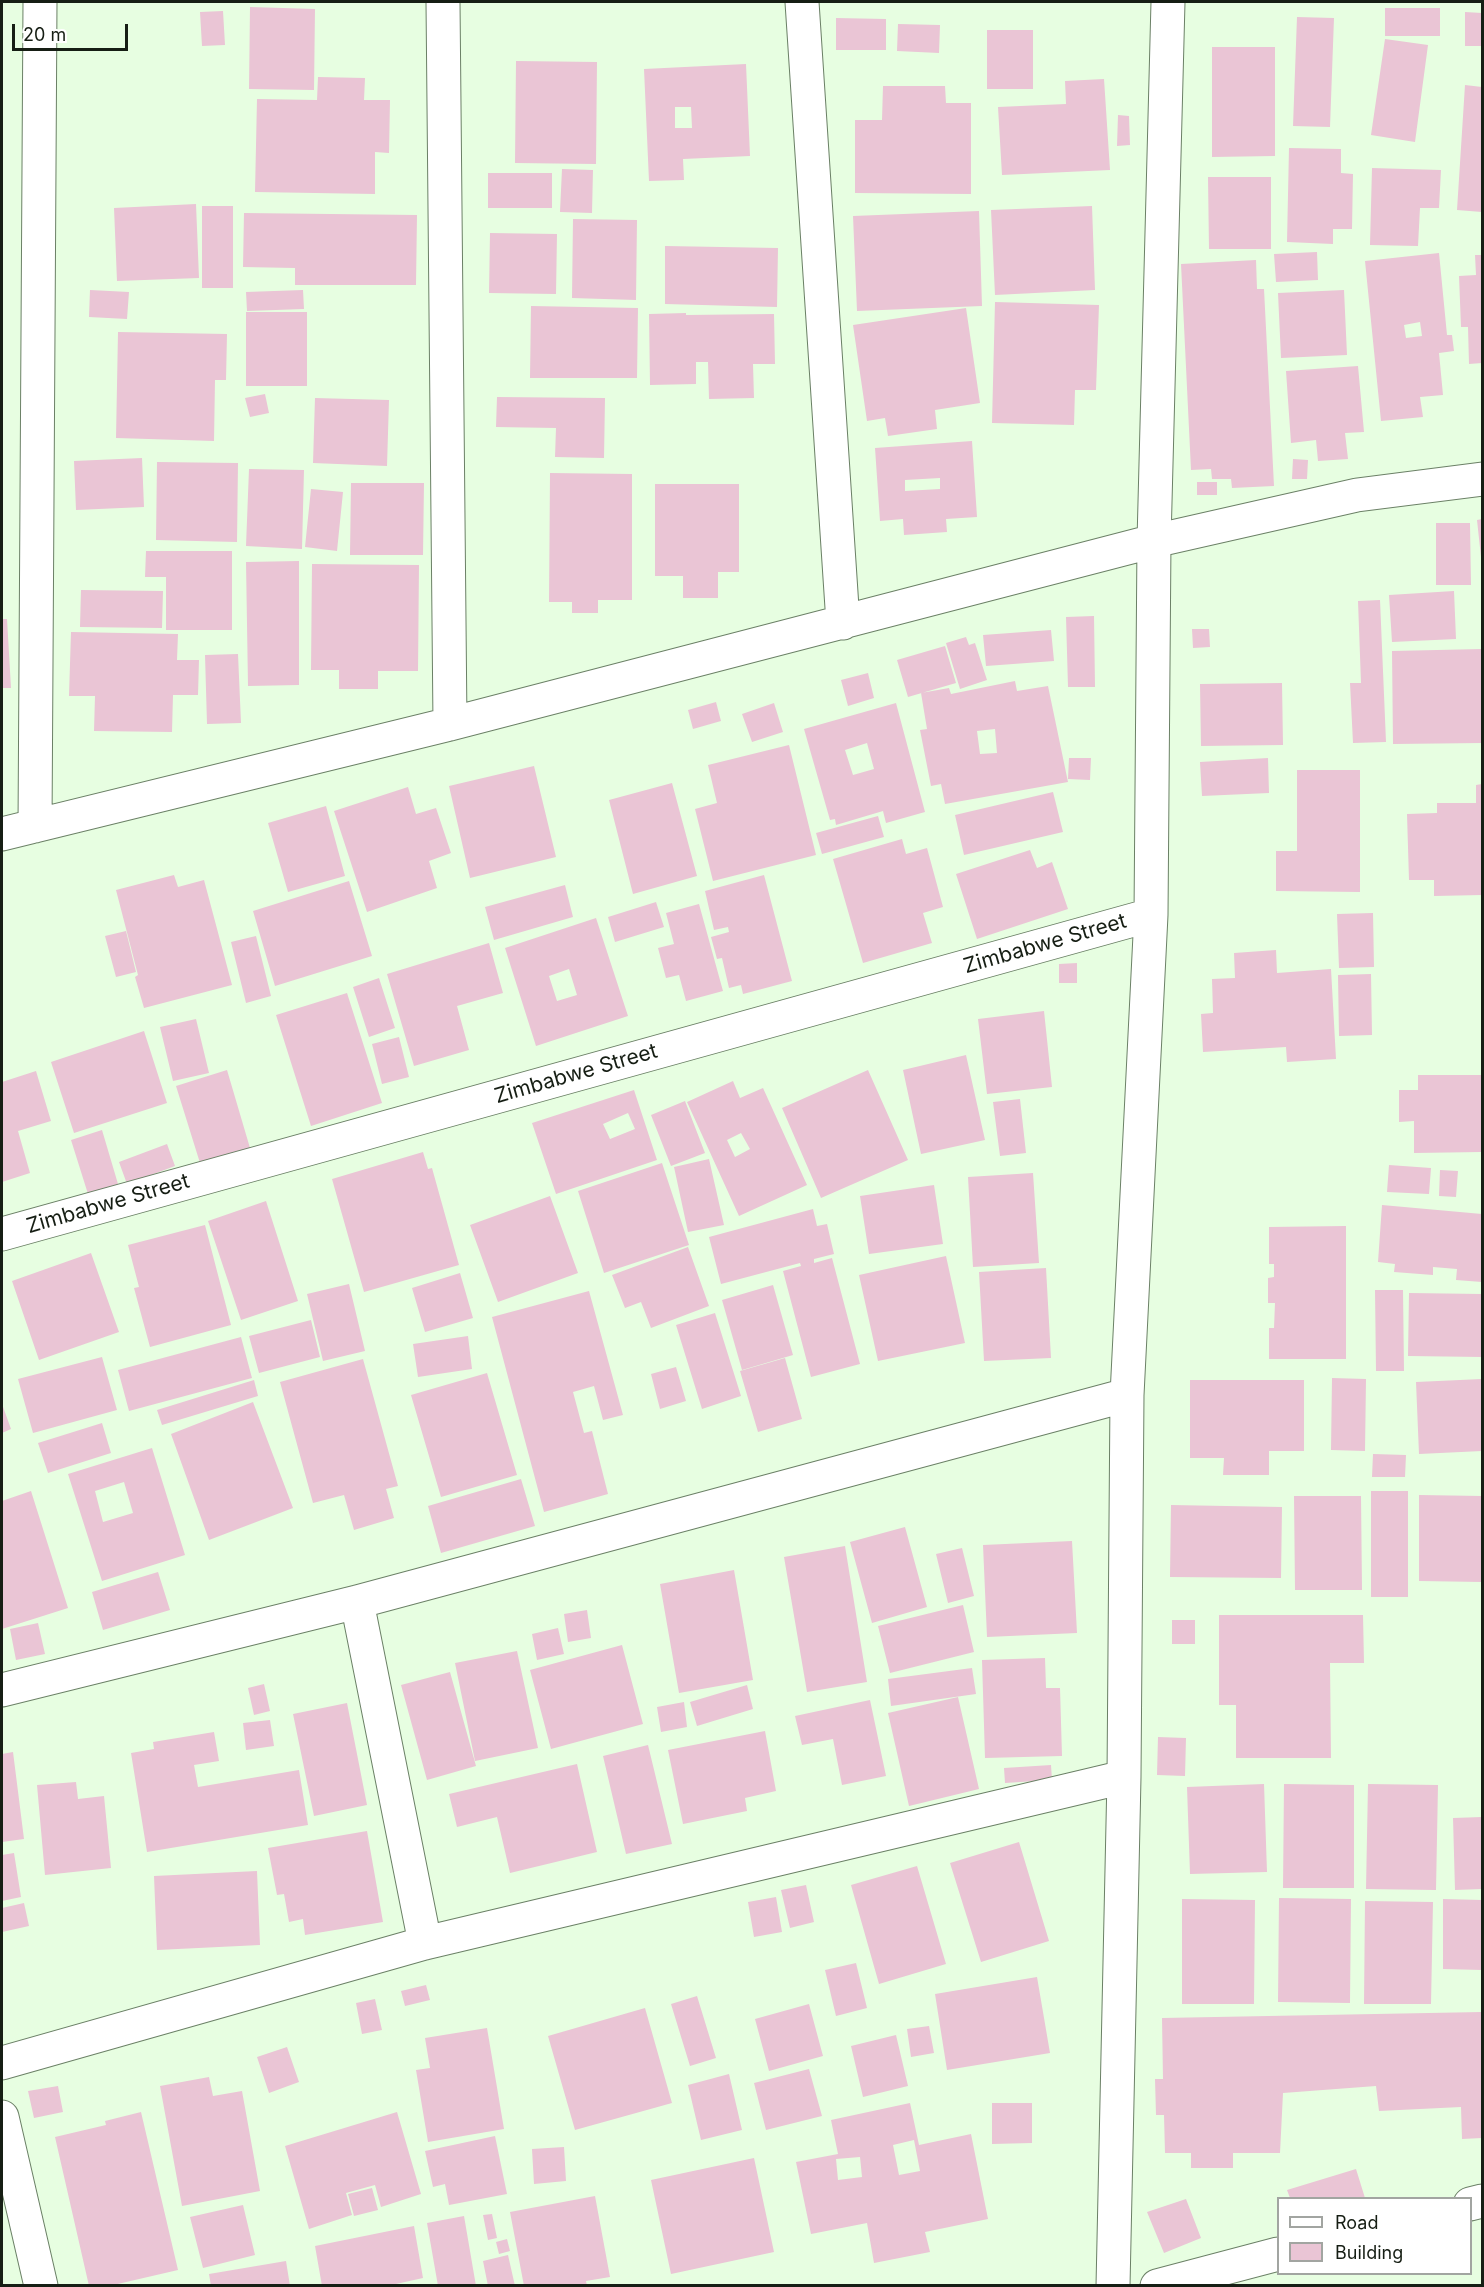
<!DOCTYPE html>
<html>
<head>
<meta charset="utf-8">
<style>
  body { margin:0 }
  #map { position:relative; width:1484px; height:2287px; overflow:hidden; background:#e7fee1; font-family:Inter,sans-serif }
  canvas { display:block }
  .frame { position:absolute; inset:0; border:3px solid #161e14; pointer-events:none }
  .legend { position:absolute; left:1277px; top:2197px; width:195px; height:78px; box-sizing:border-box; background:#fff; border:2px solid #a2a5a1; margin:0; padding:8px 10px; list-style:none; font-size:18px; color:#161e14 }
  .legend li { display:flex; align-items:center; gap:12px; height:30px }
  .legend b { width:30px; border:2px solid #a2a5a1 }
  .scale { position:absolute; left:12px; top:24px; width:116px; height:27px; box-sizing:border-box; border:3px solid #161e14; border-top:0; padding-left:8px; font-size:18px; line-height:21px; white-space:nowrap; color:#161e14; -webkit-text-stroke:4px #fff; paint-order:stroke }
</style>
</head>
<body>
<div id="map">
<canvas width="1484" height="2287"></canvas>
<div class="frame"></div>
<ul class="legend">
<li><b style="height:8px;background:#fff"></b>Road</li>
<li><b style="height:16px;background:#eac5d5"></b>Building</li>
</ul>
<div class="scale">20 m</div>
</div>
<script>
const context = document.querySelector('canvas').getContext('2d');
context.lineJoin = 'round';
function paint(path, color) {
  context.fillStyle = color;
  context.fill(path, 'evenodd');
}
function poly(rows) {
  const path = new Path2D();
  for (const r of rows) {
    path.moveTo(r[0], r[1]);
    for (let i = 2; i < r.length; i += 2) path.lineTo(r[i], r[i + 1]);
  }
  return path;
}
function stroke(path, color, width, dash) {
  context.strokeStyle = color;
  context.lineWidth = width;
  context.lineCap = dash ? 'butt' : 'round';
  context.setLineDash(dash || []);
  context.stroke(path);
}
function write(font, color, halo, rows, align = 'center') {
  context.font = font + ' Inter,sans-serif';
  context.lineWidth = 5;
  context.setLineDash([]);
  context.textBaseline = 'middle';
  context.strokeStyle = halo;
  context.fillStyle = color;
  for (const [text, x, y, turn = 0] of rows) {
    context.save();
    context.translate(x, y);
    context.rotate((+turn || 0) * Math.PI / 180);
    context.textAlign = isNaN(turn) ? turn : align;
    if (halo) context.strokeText(text, 0, 0);
    context.fillText(text, 0, 0);
    context.restore();
  }
}
paint(poly([
  [250,7,315,9,314,90,249,89],
  [1385,8,1440,8,1440,36,1385,36],
  [223,11,225,45,202,46,200,12],
  [1465,12,1482,13,1482,46,1465,46],
  [1297,17,1334,18,1330,127,1293,126],
  [836,18,886,19,886,50,836,50],
  [898,24,940,25,939,53,897,51],
  [987,30,1033,30,1033,89,987,89],
  [1385,39,1428,45,1415,142,1371,135],
  [1212,47,1275,47,1275,156,1212,157],
  [516,61,597,62,596,164,515,163],
  [746,64,750,156,683,159,684,180,649,181,644,69],
  [675,107,691,107,692,128,675,128],
  [318,77,365,78,364,100,390,100,389,153,375,152,375,194,255,192,257,99,317,100],
  [1104,79,1110,170,1002,175,998,107,1066,104,1065,81],
  [1465,85,1482,87,1482,212,1457,210],
  [883,86,945,86,946,103,971,103,971,194,855,193,855,120,882,120],
  [1118,115,1129,116,1130,145,1117,146],
  [1289,148,1341,149,1341,173,1353,174,1352,229,1333,229,1333,244,1287,242],
  [1372,168,1441,170,1439,208,1420,208,1418,246,1370,245],
  [562,169,593,170,592,213,560,212],
  [488,173,552,173,552,208,488,208],
  [1208,177,1271,177,1271,249,1209,249],
  [196,204,199,278,117,281,114,208],
  [202,206,233,206,233,288,202,288],
  [1092,206,1095,290,995,295,991,210],
  [979,211,982,306,857,311,853,216],
  [244,213,417,215,416,285,295,285,295,268,243,267],
  [573,219,637,220,636,300,572,298],
  [490,233,557,234,556,294,489,293],
  [665,246,778,248,777,307,665,304],
  [1317,252,1318,280,1276,282,1274,254],
  [1439,253,1447,335,1452,335,1454,351,1439,353,1443,395,1420,397,1423,417,1381,421,1365,261],
  [1420,322,1422,336,1406,338,1404,325],
  [1475,255,1482,255,1482,363,1469,364,1468,327,1461,327,1459,276,1476,275],
  [1256,260,1257,289,1264,289,1274,486,1232,488,1231,479,1212,479,1211,469,1191,470,1181,264],
  [90,290,129,292,127,319,89,317],
  [303,290,304,309,247,311,246,292],
  [1344,290,1347,355,1281,358,1278,293],
  [995,302,1099,305,1096,390,1075,390,1074,425,992,423],
  [531,306,638,308,637,378,530,378],
  [966,308,980,403,935,410,937,429,888,436,885,418,867,421,853,325],
  [246,312,307,312,307,386,246,386],
  [686,313,686,315,774,314,775,364,753,364,754,398,709,399,708,362,696,362,696,384,650,385,649,314],
  [118,332,227,334,226,380,215,380,214,441,116,438],
  [1358,366,1364,432,1345,433,1348,459,1318,461,1316,440,1291,443,1286,371],
  [265,394,269,413,250,417,245,398],
  [497,397,605,398,604,458,555,457,556,428,496,427],
  [315,398,389,400,387,466,313,463],
  [972,441,977,517,946,519,947,532,904,535,903,519,880,521,875,448],
  [940,478,940,489,905,491,905,480],
  [142,458,144,507,76,510,74,461],
  [1293,459,1308,460,1307,479,1292,479],
  [157,462,238,463,237,542,156,540],
  [249,469,304,470,302,549,246,546],
  [550,473,632,474,632,600,598,600,598,613,572,613,572,602,549,602],
  [1197,482,1217,482,1217,495,1197,495],
  [351,483,424,483,423,555,350,555],
  [655,484,739,484,739,572,718,572,718,598,683,598,683,576,655,576],
  [311,489,343,492,337,551,305,547],
  [1482,519,1482,557,1481,557,1477,520],
  [1436,523,1470,523,1471,585,1436,585],
  [146,551,232,551,232,630,166,630,166,577,145,577],
  [299,561,299,685,248,686,246,562],
  [312,564,419,565,418,671,378,671,378,689,339,689,339,670,311,670],
  [81,590,163,591,162,628,80,627],
  [1454,591,1456,639,1392,642,1389,595],
  [1380,600,1386,742,1353,743,1350,683,1361,683,1358,601],
  [1094,616,1095,687,1068,687,1066,617],
  [2,619,7,619,11,688,2,688],
  [1192,629,1209,629,1210,647,1193,648],
  [1051,630,1054,661,986,666,983,635],
  [71,632,178,634,177,660,199,660,198,695,173,695,172,732,94,731,95,696,69,696],
  [966,637,969,645,975,643,987,680,960,689,946,643],
  [945,646,956,683,908,697,897,660],
  [1482,649,1482,743,1393,744,1392,651],
  [238,654,241,723,207,724,205,655],
  [868,673,874,698,848,706,841,680],
  [1015,681,1017,691,1048,686,1068,782,945,804,941,784,931,786,920,730,927,729,921,693,949,688,951,694],
  [995,729,997,753,980,754,977,731],
  [1282,683,1283,745,1201,746,1200,684],
  [716,702,721,721,693,729,688,710],
  [774,703,783,732,752,742,742,714],
  [896,703,925,812,886,823,883,811,836,825,835,819,830,820,804,729],
  [867,743,874,769,853,775,845,750],
  [789,745,816,855,713,881,695,809,717,803,708,765],
  [1069,758,1091,758,1090,780,1068,779],
  [1268,758,1269,793,1202,796,1200,762],
  [534,766,556,857,470,878,449,786],
  [1297,770,1360,770,1360,892,1276,891,1276,851,1297,851],
  [672,783,697,876,633,894,609,800],
  [1482,784,1482,895,1434,896,1434,880,1409,880,1407,814,1437,813,1437,803,1476,803,1476,785],
  [408,787,416,814,436,808,451,853,429,861,437,888,367,912,334,811],
  [1053,792,1063,832,964,855,955,815],
  [326,806,345,876,288,892,268,823],
  [878,816,884,837,822,854,816,833],
  [902,839,906,854,927,848,943,907,923,913,932,943,863,963,833,859],
  [1030,850,1037,868,1052,862,1068,909,977,939,956,874],
  [174,875,178,887,204,880,232,985,144,1008,135,977,138,975,116,890],
  [764,875,792,981,743,994,741,985,729,988,722,958,717,959,711,937,729,932,728,927,714,930,705,891],
  [349,881,372,956,275,986,253,911],
  [565,885,573,917,494,940,485,907],
  [656,902,664,927,615,942,608,917],
  [699,904,723,991,686,1001,679,975,666,978,658,948,674,944,666,913],
  [1373,913,1374,967,1339,968,1337,914],
  [596,918,628,1016,536,1046,505,948],
  [569,969,577,995,557,1001,549,976],
  [126,931,136,972,116,977,105,936],
  [256,936,271,996,246,1003,231,942],
  [489,943,503,993,457,1006,469,1050,414,1066,387,974],
  [1276,950,1277,973,1331,969,1336,1059,1287,1062,1286,1047,1203,1052,1201,1014,1213,1013,1212,979,1235,978,1234,953],
  [1077,963,1077,983,1059,983,1059,964],
  [1371,974,1372,1035,1339,1036,1338,975],
  [379,978,395,1028,369,1037,353,987],
  [347,993,382,1103,311,1126,276,1015],
  [1044,1011,1052,1087,987,1094,978,1019],
  [196,1019,209,1073,173,1081,160,1027],
  [144,1031,167,1103,74,1133,51,1062],
  [399,1037,409,1077,382,1084,372,1044],
  [966,1055,985,1140,921,1154,903,1070],
  [227,1070,250,1148,200,1163,176,1086],
  [868,1070,908,1160,821,1198,782,1108],
  [36,1071,51,1121,18,1131,30,1173,2,1182,2,1082],
  [1418,1075,1482,1075,1481,1152,1414,1153,1414,1121,1399,1122,1399,1090,1418,1090],
  [733,1081,740,1098,763,1088,807,1185,739,1216,687,1102],
  [741,1133,750,1149,735,1157,727,1140],
  [634,1090,657,1160,556,1194,532,1123],
  [628,1113,635,1129,610,1139,603,1124],
  [1020,1099,1026,1153,1000,1156,993,1102],
  [685,1101,705,1153,671,1166,651,1115],
  [102,1130,118,1184,88,1194,71,1140],
  [167,1144,175,1166,127,1184,119,1162],
  [423,1152,428,1169,432,1168,459,1265,364,1292,332,1179],
  [709,1159,724,1225,688,1232,674,1167],
  [662,1163,689,1245,604,1273,578,1191],
  [1389,1165,1431,1168,1429,1194,1387,1192],
  [1440,1170,1458,1171,1456,1197,1439,1196],
  [1033,1173,1039,1263,973,1267,968,1177],
  [934,1185,943,1244,869,1254,860,1196],
  [550,1196,578,1273,498,1302,470,1225],
  [266,1201,298,1301,241,1320,208,1221],
  [1382,1205,1482,1214,1482,1282,1456,1280,1457,1269,1433,1267,1433,1275,1394,1272,1395,1264,1378,1262],
  [813,1209,817,1226,827,1224,834,1254,814,1259,814,1263,832,1258,860,1364,811,1377,783,1271,801,1266,800,1263,721,1284,709,1237],
  [205,1225,231,1325,150,1347,134,1288,139,1287,128,1245],
  [1346,1226,1346,1359,1269,1359,1269,1328,1274,1328,1275,1303,1268,1303,1268,1278,1274,1277,1274,1264,1269,1264,1269,1227],
  [688,1247,709,1306,651,1328,641,1302,625,1308,612,1275],
  [91,1253,119,1332,39,1360,12,1281],
  [946,1256,965,1343,878,1361,859,1275],
  [1046,1268,1051,1358,984,1361,979,1272],
  [460,1273,473,1318,425,1332,412,1288],
  [349,1284,365,1351,323,1361,307,1294],
  [773,1285,793,1355,742,1370,722,1300],
  [1375,1290,1403,1290,1404,1371,1376,1371],
  [589,1291,623,1415,603,1420,594,1386,573,1392,584,1433,592,1431,608,1494,544,1512,492,1317],
  [1409,1293,1482,1294,1482,1357,1408,1356],
  [715,1313,741,1396,702,1409,676,1325],
  [311,1320,320,1357,259,1373,249,1336],
  [468,1336,472,1369,418,1377,413,1344],
  [241,1337,252,1378,129,1411,118,1370],
  [102,1357,117,1410,33,1433,18,1379],
  [785,1358,802,1419,758,1432,740,1371],
  [363,1359,398,1486,386,1489,394,1518,354,1530,344,1495,313,1503,280,1382],
  [676,1367,686,1401,660,1409,651,1374],
  [487,1373,517,1475,441,1497,411,1395],
  [1332,1378,1366,1379,1365,1451,1331,1450],
  [1482,1379,1482,1451,1419,1454,1416,1382],
  [254,1380,258,1396,162,1425,157,1410],
  [1190,1380,1304,1380,1304,1451,1269,1451,1269,1475,1223,1475,1224,1458,1190,1458],
  [253,1402,293,1508,209,1540,171,1434],
  [2,1404,11,1429,2,1433],
  [102,1423,111,1453,48,1473,38,1443],
  [152,1448,185,1555,102,1581,68,1474],
  [124,1482,133,1513,103,1522,95,1491],
  [1373,1454,1406,1455,1405,1477,1372,1477],
  [521,1479,535,1526,441,1553,428,1506],
  [31,1491,68,1608,2,1629,2,1501],
  [1371,1491,1408,1491,1408,1597,1371,1597],
  [1419,1495,1482,1496,1482,1582,1419,1581],
  [1294,1496,1361,1496,1362,1590,1295,1590],
  [1171,1505,1282,1507,1281,1578,1170,1577],
  [905,1527,927,1607,872,1623,850,1542],
  [1072,1541,1077,1633,987,1637,983,1545],
  [845,1546,867,1682,807,1692,784,1557],
  [962,1548,974,1596,948,1603,936,1554],
  [734,1570,753,1680,679,1693,660,1584],
  [158,1572,170,1610,103,1630,92,1592],
  [963,1605,974,1652,890,1673,878,1626],
  [587,1610,591,1638,568,1642,564,1614],
  [1219,1615,1363,1615,1364,1663,1330,1663,1331,1758,1236,1758,1236,1705,1219,1705],
  [1172,1620,1195,1620,1195,1644,1172,1644],
  [38,1623,45,1654,16,1660,10,1629],
  [558,1628,564,1654,537,1660,532,1634],
  [622,1645,643,1724,551,1749,530,1670],
  [517,1651,538,1748,475,1761,455,1663],
  [1045,1658,1046,1688,1060,1688,1062,1756,985,1758,982,1660],
  [972,1668,976,1694,891,1706,888,1679],
  [450,1672,476,1766,427,1780,401,1685],
  [264,1684,270,1711,254,1715,248,1688],
  [747,1685,753,1709,697,1726,690,1702],
  [958,1697,979,1789,909,1806,888,1713],
  [870,1700,886,1776,842,1785,833,1739,802,1745,795,1716],
  [684,1702,687,1727,661,1732,657,1707],
  [347,1703,367,1805,314,1816,293,1714],
  [270,1720,274,1746,246,1750,243,1723],
  [765,1731,776,1791,745,1798,747,1811,683,1824,668,1750],
  [214,1732,219,1761,194,1765,198,1787,299,1770,308,1825,147,1852,131,1753,154,1749,153,1742],
  [1158,1737,1186,1738,1185,1776,1157,1775],
  [648,1745,672,1844,626,1854,603,1756],
  [13,1752,24,1839,2,1842,2,1754],
  [577,1764,597,1852,510,1873,497,1817,457,1827,449,1794],
  [1051,1765,1052,1780,1005,1783,1004,1768],
  [76,1782,78,1799,104,1796,111,1868,45,1875,37,1785],
  [1264,1784,1267,1872,1190,1874,1187,1787],
  [1284,1784,1354,1785,1354,1888,1283,1888],
  [1368,1784,1438,1785,1436,1890,1366,1889],
  [1482,1817,1482,1889,1455,1890,1453,1818],
  [367,1831,383,1922,305,1935,303,1919,289,1922,284,1894,277,1895,268,1848],
  [1019,1842,1049,1941,981,1962,950,1863],
  [14,1853,21,1897,2,1901,2,1855],
  [917,1866,946,1964,879,1984,851,1885],
  [257,1871,260,1945,157,1950,154,1876],
  [806,1885,814,1922,790,1928,781,1890],
  [776,1897,782,1932,754,1937,748,1902],
  [1279,1898,1351,1899,1350,2003,1278,2002],
  [1182,1899,1255,1900,1254,2004,1182,2004],
  [1443,1899,1482,1900,1482,1970,1443,1969],
  [1365,1901,1433,1902,1431,2004,1364,2004],
  [24,1903,29,1926,2,1932,2,1908],
  [856,1963,867,2008,836,2016,825,1970],
  [1037,1977,1050,2053,947,2070,935,1994],
  [426,1985,430,2000,405,2006,401,1991],
  [697,1996,716,2058,690,2066,671,2004],
  [375,1999,382,2030,362,2034,356,2003],
  [809,2004,823,2056,769,2071,755,2019],
  [645,2008,672,2103,575,2130,548,2036],
  [1482,2012,1482,2138,1462,2139,1461,2107,1379,2111,1376,2086,1283,2093,1280,2153,1233,2153,1233,2168,1191,2168,1191,2153,1165,2153,1164,2115,1156,2115,1155,2079,1163,2079,1162,2018],
  [929,2026,934,2053,911,2057,907,2029],
  [487,2028,504,2129,428,2142,416,2070,430,2068,425,2038],
  [896,2035,908,2086,863,2097,851,2046],
  [287,2047,299,2082,269,2093,257,2057],
  [809,2069,822,2116,766,2130,754,2083],
  [729,2074,742,2130,701,2140,688,2085],
  [209,2077,213,2096,242,2091,260,2191,182,2206,160,2086],
  [58,2086,63,2112,34,2118,28,2091],
  [910,2103,919,2145,971,2134,988,2219,925,2232,930,2252,874,2263,867,2223,811,2234,796,2162,838,2154,831,2120],
  [914,2140,920,2171,899,2175,893,2145],
  [860,2157,862,2177,838,2180,836,2159],
  [992,2103,1032,2103,1032,2143,992,2144],
  [141,2112,178,2270,109,2286,89,2286,55,2137,106,2125,105,2121],
  [397,2112,421,2194,381,2207,375,2185,346,2193,352,2215,309,2229,285,2146],
  [495,2136,507,2194,449,2205,445,2184,433,2187,425,2151],
  [564,2147,566,2181,534,2184,532,2149],
  [754,2158,774,2252,671,2274,651,2180],
  [1356,2169,1365,2198,1290,2198,1287,2190],
  [372,2188,378,2210,354,2216,348,2194],
  [595,2196,610,2277,586,2281,587,2286,524,2286,510,2212],
  [1186,2199,1201,2238,1164,2253,1147,2212],
  [243,2205,255,2255,203,2268,190,2217],
  [492,2214,497,2238,488,2240,483,2215],
  [464,2216,476,2286,438,2286,427,2223],
  [414,2226,423,2278,387,2286,322,2286,315,2246],
  [507,2239,510,2251,499,2254,496,2242],
  [508,2255,515,2286,488,2286,483,2261],
  [286,2261,290,2286,211,2286,209,2274]
]), '#eac5d5');
const minor = poly([
  [443,2,450,724],
  [802,2,843,623],
  [35,826,40,2],
  [2,834,450,724,1154,541,1357,495,1482,479],
  [2,1234,1151,915],
  [357,1602,425,1943],
  [2,1690,357,1602,1127,1395],
  [2,2063,425,1943,1124,1777],
  [2,2117,41,2286],
  [1470,2204,1482,2201],
  [1113,2286,1124,1777,1127,1395,1151,915,1154,541,1168,2],
  [1157,2286,1278,2254]
]);
stroke(minor, '#6b8066', 35);
stroke(minor, '#fff', 33);
write('21px', '#161e14', '#fff', [
  ["Zimbabwe Street",1045,944,-16],
  ["Zimbabwe Street",576,1074,-16],
  ["Zimbabwe Street",108,1204,-16]
]);
</script>
</body>
</html>
